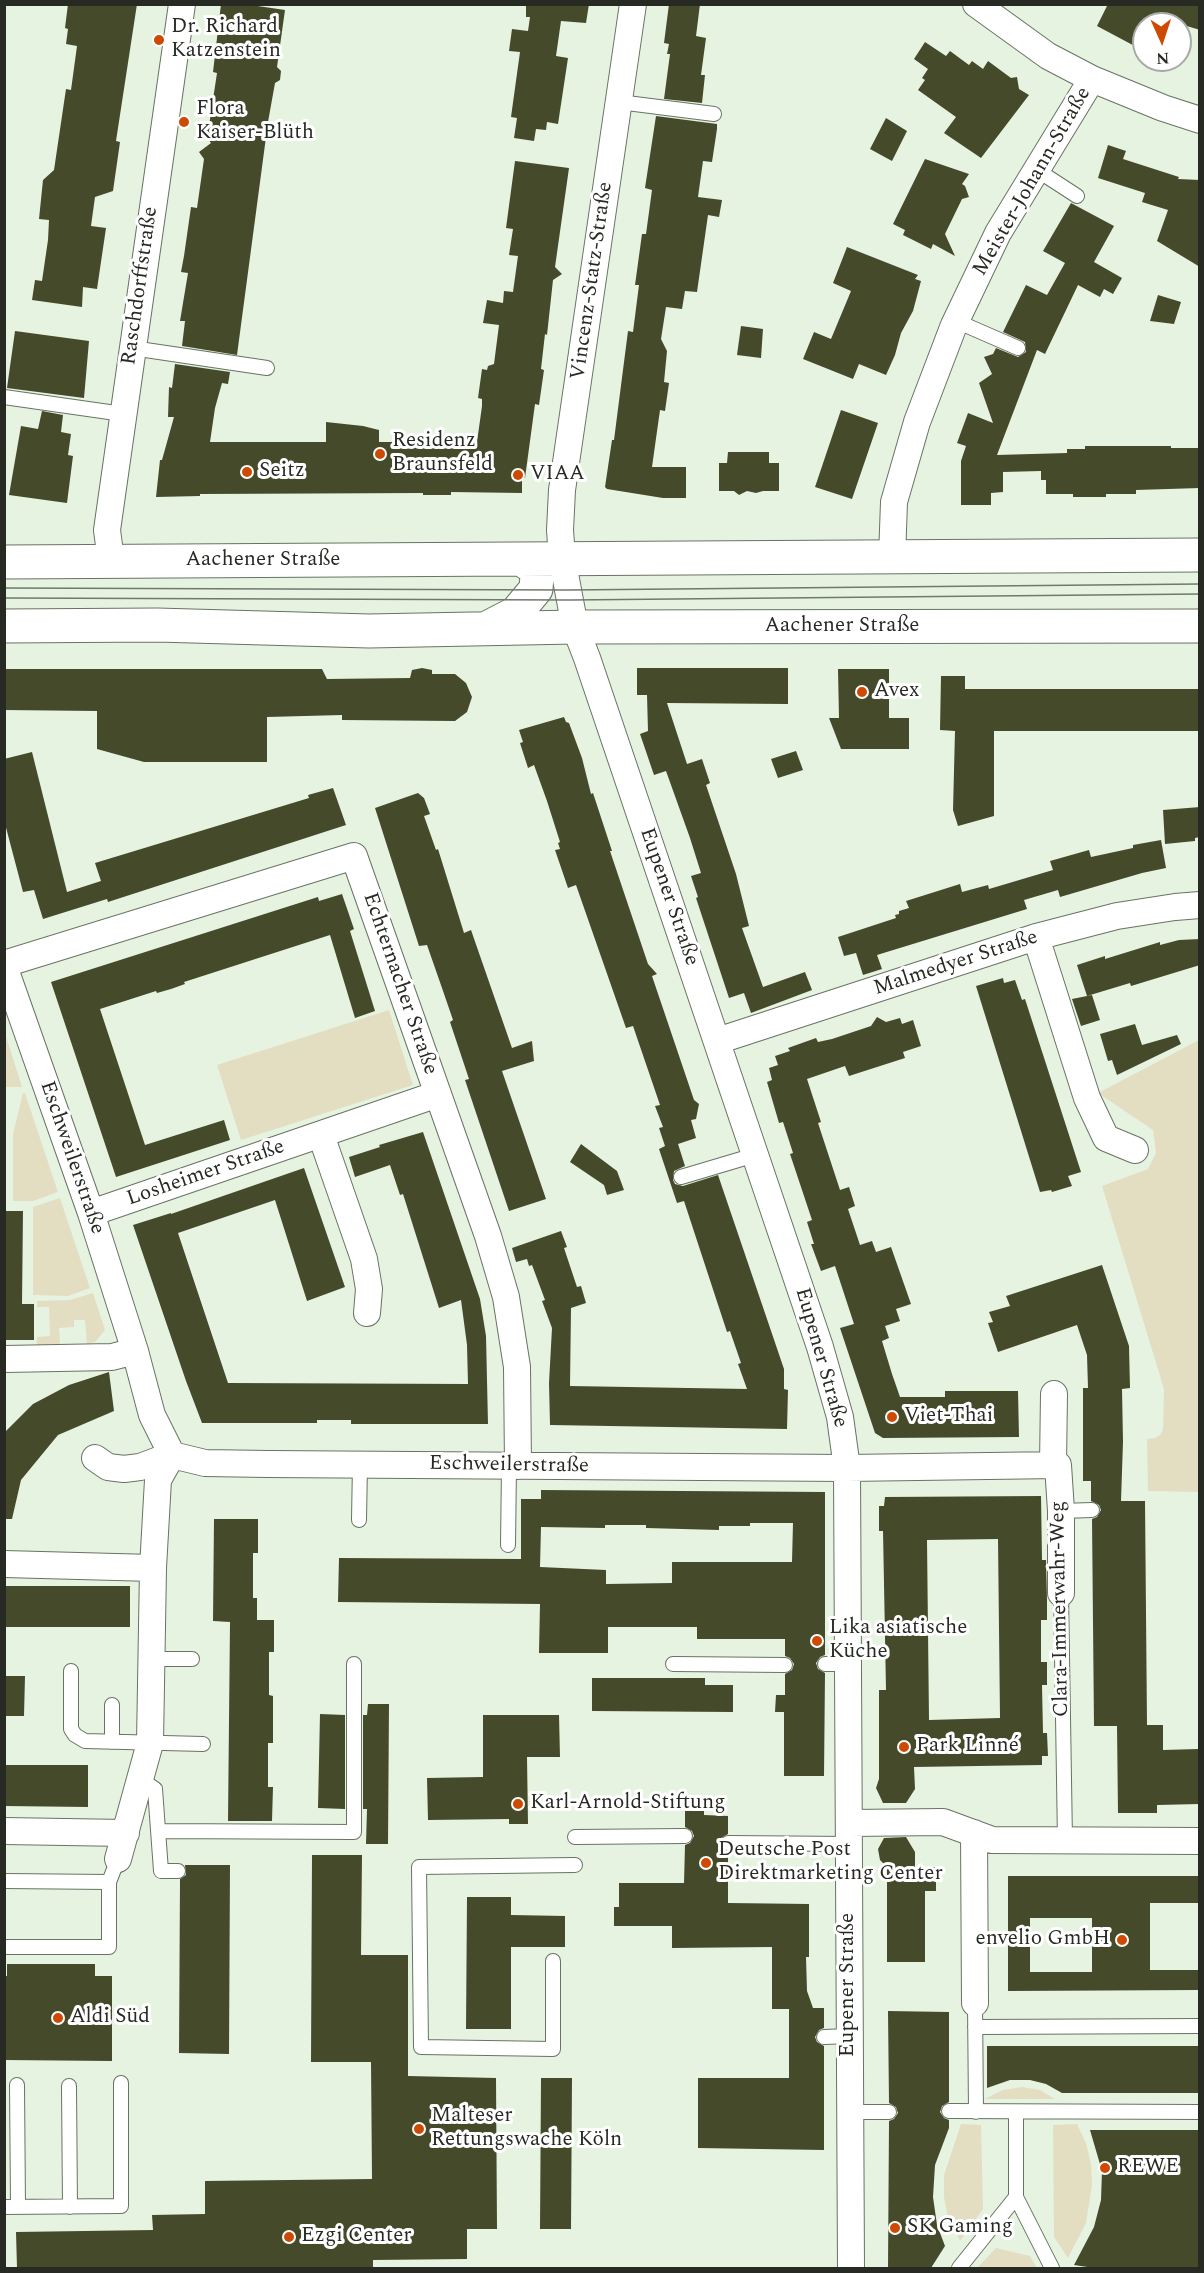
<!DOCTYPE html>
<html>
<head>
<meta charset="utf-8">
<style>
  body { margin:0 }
  #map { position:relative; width:1204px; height:2273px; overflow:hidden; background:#e7f3e1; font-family:Spectral,serif }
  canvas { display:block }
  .frame { position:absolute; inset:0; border:6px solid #262a23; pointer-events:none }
  .north { position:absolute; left:1132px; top:12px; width:60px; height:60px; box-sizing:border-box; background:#fff; border:2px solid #a8aaa7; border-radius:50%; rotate:177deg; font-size:16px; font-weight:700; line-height:24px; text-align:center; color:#262a23 }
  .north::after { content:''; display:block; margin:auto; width:21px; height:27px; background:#ce4902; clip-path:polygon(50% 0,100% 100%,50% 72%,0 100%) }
</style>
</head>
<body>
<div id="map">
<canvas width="1204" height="2273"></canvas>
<div class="frame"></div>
<div class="north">N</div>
</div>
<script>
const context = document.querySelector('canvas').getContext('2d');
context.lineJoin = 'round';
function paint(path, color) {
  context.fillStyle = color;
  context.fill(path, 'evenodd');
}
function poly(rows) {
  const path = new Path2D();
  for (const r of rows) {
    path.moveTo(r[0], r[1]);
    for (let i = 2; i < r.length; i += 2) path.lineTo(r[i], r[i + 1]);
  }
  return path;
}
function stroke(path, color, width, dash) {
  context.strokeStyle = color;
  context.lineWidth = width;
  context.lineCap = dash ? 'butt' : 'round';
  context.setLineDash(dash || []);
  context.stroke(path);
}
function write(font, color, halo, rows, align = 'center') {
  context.font = font + ' Spectral,serif';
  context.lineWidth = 6;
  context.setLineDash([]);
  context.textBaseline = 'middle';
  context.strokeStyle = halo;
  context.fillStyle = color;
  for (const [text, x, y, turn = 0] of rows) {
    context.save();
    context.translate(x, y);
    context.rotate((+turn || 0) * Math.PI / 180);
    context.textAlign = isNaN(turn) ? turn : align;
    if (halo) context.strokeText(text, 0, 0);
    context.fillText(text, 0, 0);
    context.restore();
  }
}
paint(poly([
  [389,1010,413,1085,241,1140,217,1065],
  [5,1033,22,1087,5,1087],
  [1199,1040,1199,1492,1148,1491,1147,1439,1155,1438,1160,1435,1163,1430,1164,1389,1102,1186,1148,1169,1156,1153,1153,1130,1098,1093],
  [23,1093,25,1093,58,1192,33,1201,13,1201,13,1134],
  [60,1198,90,1288,68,1296,33,1295,33,1207],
  [93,1293,105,1330,96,1341,87,1345,85,1320,74,1320,74,1327,59,1328,60,1345,37,1345,37,1337,50,1336,49,1307,37,1307,37,1301,70,1300],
  [1022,2087,1040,2090,1055,2099,984,2099,1003,2090],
  [961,2124,981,2125,983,2209,960,2241,947,2214,944,2197,944,2175],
  [1077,2124,1086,2143,1091,2164,1092,2185,1086,2223,1068,2258,1054,2237,1053,2125],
  [996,2248,1030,2256,1037,2268,977,2268]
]), '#e3dec2');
paint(poly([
  [68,4,137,4,116,141,120,142,113,191,95,197,91,226,106,228,97,289,83,287,82,307,32,300,35,280,42,281,48,240,49,220,39,219,43,180,54,170,66,89,71,90,77,46,66,44,68,29,65,28],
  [221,4,244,4,285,10,277,67,281,71,280,80,275,83,268,122,237,355,182,346,185,321,180,321,188,273,181,272,184,256,191,207,197,208,204,159,199,152,211,143,202,131,209,126,217,73,213,72],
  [526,4,589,4,586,23,561,21,556,56,568,58,558,124,547,122,546,130,536,129,534,141,514,138,517,118,511,117,520,52,509,51,512,29,528,31,530,17,526,17],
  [669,4,700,4,696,36,706,38,701,75,705,75,702,103,664,99,670,54,667,54,669,44,664,43],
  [1108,4,1200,4,1200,30,1180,24,1144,24,1144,51,1097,26],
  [925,42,946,56,950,51,969,65,972,61,983,69,988,61,1011,78,1017,77,1019,89,1029,95,981,158,944,133,956,117,918,90,925,80,922,78,928,69,914,59],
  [656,116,717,124,717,129,712,162,703,161,698,197,722,200,719,217,708,215,697,292,685,291,682,309,666,307,661,339,667,351,664,382,669,383,665,411,660,410,652,467,686,467,686,498,663,498,607,489,605,487,612,440,614,440,628,331,633,332,639,285,635,285,642,234,646,234,652,190,645,188],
  [886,118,907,131,892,161,870,149],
  [1108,145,1126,151,1123,159,1179,177,1178,179,1200,180,1200,267,1157,241,1168,210,1142,202,1145,193,1098,178],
  [925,159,969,174,962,184,965,186,969,197,962,199,945,234,955,256,933,244,931,249,903,235,905,230,893,224],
  [515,161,569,168,555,267,562,274,553,280,547,335,545,334,541,369,544,370,539,405,535,404,525,478,522,477,522,493,451,492,451,495,423,495,423,493,200,494,200,496,156,497,160,460,162,460,174,417,168,417,169,387,172,388,175,364,230,372,228,384,222,383,215,408,210,442,326,442,326,422,363,426,379,430,379,442,477,442,482,406,482,399,478,398,482,369,487,370,488,366,494,364,499,325,483,323,487,300,503,303,504,291,513,292,518,256,509,255,513,229,506,228],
  [1071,203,1114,226,1094,262,1122,278,1113,294,1104,289,1100,297,1078,285,1045,354,1037,350,997,455,1067,453,1067,449,1085,449,1085,446,1171,446,1171,448,1200,448,1200,488,1136,490,1136,494,1106,494,1106,497,1073,497,1073,494,1046,494,1046,480,1041,480,1041,471,1003,472,1003,492,991,493,991,505,961,505,961,461,966,446,957,443,968,413,993,423,979,383,992,374,984,357,993,354,996,348,1018,357,1026,352,1025,342,1003,332,1026,285,1047,295,1065,263,1043,251],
  [847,247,918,275,915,279,921,281,913,311,901,333,895,355,886,375,859,364,853,379,803,359,814,332,831,339,851,291,833,283],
  [1158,295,1181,302,1174,324,1150,321],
  [741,326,763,329,761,358,737,355],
  [15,331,89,341,84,398,7,388],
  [841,410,878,423,852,499,815,487],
  [42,411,63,415,61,432,71,434,68,455,73,456,67,503,9,495,21,426,38,429],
  [728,452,769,452,769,463,779,463,779,491,763,491,756,493,747,491,739,495,734,491,719,491,719,463,727,463],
  [422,668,432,670,432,674,455,674,466,683,472,697,467,712,455,721,342,720,342,715,267,717,267,762,144,762,97,749,97,711,4,710,4,669,322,669,327,679,410,678,412,670],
  [637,668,788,668,788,704,667,703,687,764,702,759,710,783,706,785,736,874,749,926,742,928,763,987,805,972,812,990,751,1013,744,993,729,998,696,898,698,897,691,876,701,873,690,838,666,771,654,775,640,734,648,731,647,695,637,695],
  [838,669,889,669,889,718,909,718,909,749,841,749,829,718,839,718],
  [941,676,965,676,965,689,1200,689,1200,731,994,731,994,816,958,826,953,810,955,731,940,730],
  [564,717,566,722,569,723,582,758,591,794,593,793,612,851,610,851,648,964,657,974,652,976,694,1100,699,1104,696,1119,691,1120,696,1138,678,1144,685,1166,674,1171,673,1180,675,1184,683,1186,718,1175,784,1369,784,1389,788,1390,787,1429,550,1425,549,1383,552,1328,542,1301,545,1300,532,1265,529,1266,527,1259,516,1262,512,1248,561,1231,567,1247,564,1248,577,1287,581,1286,586,1303,571,1308,570,1386,747,1389,738,1364,741,1363,730,1331,727,1332,684,1201,677,1203,659,1149,665,1146,659,1128,663,1127,655,1106,660,1105,633,1026,626,1028,576,885,568,888,555,850,560,849,558,843,560,842,547,801,534,765,528,768,520,743,523,742,519,730],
  [796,751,803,770,778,778,771,759],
  [32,752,67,892,101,881,95,863,309,798,308,795,333,788,346,825,108,902,107,899,43,919,34,890,23,892,4,820,4,759],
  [418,793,424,798,430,814,424,816,436,850,438,849,464,933,471,930,512,1048,532,1041,534,1061,502,1071,546,1199,509,1211,465,1080,469,1079,450,1022,453,1020,442,988,427,945,419,946,375,808],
  [1200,807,1200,837,1195,838,1195,841,1165,844,1163,810],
  [1161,840,1166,868,1142,873,1060,897,1058,890,1024,900,1027,909,877,955,882,969,863,975,856,953,844,956,838,937,896,918,895,915,899,914,899,911,909,908,906,901,960,884,962,892,988,885,989,889,1053,870,1050,861,1089,850,1091,857,1133,848,1133,845],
  [342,894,354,929,350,931,375,1011,355,1018,330,935,184,982,185,984,171,989,157,993,156,991,100,1009,145,1145,224,1120,230,1140,116,1177,51,982,318,897,319,901],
  [1200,939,1200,965,1131,986,1130,983,1087,996,1077,965,1105,956,1105,959,1160,942,1160,945,1179,940],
  [1003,978,1004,983,1015,980,1022,1000,1025,999,1081,1172,1068,1176,1072,1186,1052,1192,1051,1190,1040,1192,976,986],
  [1092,995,1100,1020,1081,1026,1072,999],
  [877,1017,886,1022,900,1018,902,1024,913,1020,921,1046,903,1052,905,1058,849,1076,845,1066,807,1079,821,1122,818,1123,840,1190,849,1187,855,1206,848,1209,860,1245,872,1241,876,1252,891,1247,911,1304,896,1309,900,1321,885,1326,889,1338,882,1341,892,1374,900,1397,945,1397,945,1391,1018,1391,1019,1437,883,1438,875,1433,840,1328,854,1324,835,1266,821,1271,811,1244,814,1244,807,1222,812,1220,790,1154,793,1153,783,1122,779,1123,767,1082,772,1080,769,1068,778,1065,775,1056,790,1051,788,1048,816,1038,818,1042,832,1039,871,1026],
  [1135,1024,1142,1045,1177,1035,1181,1044,1117,1075,1112,1060,1108,1061,1100,1034],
  [423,1132,480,1299,486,1336,488,1424,351,1424,351,1420,317,1420,317,1423,202,1423,186,1381,133,1225,171,1213,171,1214,304,1168,345,1287,307,1301,275,1200,178,1233,228,1383,468,1384,467,1345,461,1300,439,1308,403,1194,400,1195,390,1165,355,1177,349,1157,380,1147,379,1145],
  [581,1144,617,1171,624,1190,607,1195,604,1185,570,1162],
  [4,1211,23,1211,22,1304,34,1304,34,1340,4,1340],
  [1102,1265,1129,1346,1130,1388,1122,1389,1123,1442,1121,1501,1145,1501,1147,1725,1163,1725,1163,1750,1198,1749,1199,1804,1157,1805,1157,1813,1118,1813,1117,1726,1094,1726,1092,1519,1097,1517,1101,1510,1099,1505,1091,1501,1091,1481,1083,1481,1083,1388,1088,1388,1087,1355,1077,1325,998,1352,988,1323,993,1322,989,1312,1010,1306,1006,1296],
  [109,1372,114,1411,58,1435,21,1480,12,1519,4,1519,4,1433,33,1404,69,1385],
  [541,1490,825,1492,825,1655,820,1657,816,1663,818,1669,825,1673,824,1776,784,1776,784,1712,775,1712,776,1695,785,1695,785,1674,792,1670,794,1664,790,1658,785,1656,785,1639,697,1639,697,1627,608,1627,608,1653,539,1653,540,1604,338,1602,339,1558,521,1559,521,1499,541,1499],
  [750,1523,793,1523,792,1562,672,1562,672,1583,606,1584,606,1570,540,1567,541,1527,605,1528,605,1525,646,1525,646,1528,719,1530,719,1526,750,1526],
  [1041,1496,1042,1560,1046,1560,1047,1600,1047,1620,1041,1620,1041,1662,1047,1662,1047,1685,1042,1685,1043,1733,1047,1733,1048,1756,1042,1756,1042,1765,914,1767,915,1789,906,1803,883,1803,876,1788,879,1779,879,1690,886,1690,883,1531,879,1531,879,1506,884,1506,885,1497],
  [998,1539,1000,1718,929,1720,927,1540],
  [214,1519,258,1519,258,1553,253,1553,253,1598,257,1598,257,1620,274,1620,274,1652,269,1652,269,1695,273,1696,273,1743,268,1743,268,1787,273,1787,272,1821,228,1821,230,1622,213,1621],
  [4,1586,130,1586,130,1627,4,1627],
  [4,1676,25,1676,24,1716,4,1716],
  [592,1678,705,1678,705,1685,733,1685,733,1712,592,1711],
  [368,1704,389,1704,388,1844,366,1844,367,1809,363,1809,363,1715,367,1715],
  [320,1714,345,1715,345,1809,318,1808],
  [483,1715,559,1715,560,1757,527,1757,528,1824,509,1824,509,1819,428,1820,427,1778,483,1777],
  [4,1765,88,1765,88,1807,4,1806],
  [685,1811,704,1811,704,1815,728,1816,728,1834,721,1838,719,1844,723,1850,728,1852,728,1903,809,1904,809,1957,806,1957,807,1991,813,2008,824,2008,824,2028,819,2030,815,2037,817,2042,824,2046,824,2150,698,2148,698,2078,789,2078,789,2009,772,2009,772,1947,672,1948,672,1926,614,1926,614,1907,619,1907,619,1883,684,1883,685,1845,690,1843,694,1836,692,1831,685,1827],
  [906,1837,915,1852,915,1867,936,1867,936,1891,925,1891,925,1962,887,1962,887,1867,880,1860,878,1849,884,1838],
  [312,1855,362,1855,361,1955,408,1955,408,2076,496,2078,497,2229,467,2229,467,2259,373,2260,373,2268,17,2268,16,2232,153,2230,152,2215,205,2214,205,2181,372,2179,371,2062,311,2062],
  [185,1865,230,1865,229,2054,179,2053,180,1879,186,1875],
  [1008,1876,1200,1876,1200,1903,1150,1903,1150,1970,1200,1970,1200,1990,1008,1991],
  [1030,1918,1092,1918,1092,1972,1030,1972],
  [467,1897,511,1897,511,1915,565,1916,565,1947,511,1947,511,2029,466,2029],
  [7,1964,95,1964,95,1976,112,1976,112,2061,4,2060,4,1976,7,1976],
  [888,2011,949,2012,949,2102,942,2106,940,2112,944,2118,949,2120,949,2128,935,2165,933,2197,937,2225,945,2246,931,2268,888,2268,889,2121,894,2119,898,2113,896,2107,889,2103],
  [987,2046,1200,2046,1200,2093,1062,2093,1046,2084,1030,2080,1010,2080,987,2088],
  [541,2078,572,2078,571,2229,540,2229],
  [1090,2130,1200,2130,1200,2268,1094,2268,1074,2265,1094,2227,1101,2200,1102,2171]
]), '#454a2a');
const service = poly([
  [619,102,714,114],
  [1037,170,1077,196],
  [956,321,1018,348],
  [132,348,267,368],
  [4,397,123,414],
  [681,1177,755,1155],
  [1061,1511,1092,1510],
  [359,1520,360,1464],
  [508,1545,509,1466],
  [1061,1593,1065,1841],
  [151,1659,192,1659],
  [673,1664,785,1665],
  [825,1664,848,1664],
  [71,1671,71,1729,75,1735,85,1741,203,1744],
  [112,1705,112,1742],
  [140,1779,155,1789,161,1871,178,1871],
  [158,1831,354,1832,354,1664],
  [575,1837,685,1836],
  [728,1843,849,1844],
  [4,1881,109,1882],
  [4,1947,109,1947,109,1882,118,1859],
  [553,1961,553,2049,421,2047,419,1867,575,1865],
  [975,2003,976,2112],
  [975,2027,1200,2026],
  [824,2037,850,2036],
  [17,2085,18,2207],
  [69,2086,70,2207],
  [949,2111,1200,2112],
  [850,2112,889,2112],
  [1016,2197,1052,2268],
  [4,2207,121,2206,121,2083],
  [959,2268,1016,2197,1016,2112]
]);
const minor = poly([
  [633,4,562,490,560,530,562,558,575,627,587,658,820,1347,840,1417,847,1468,851,2268],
  [976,4,1048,56,1092,79,1163,108,1200,120],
  [892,558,894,502,917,422,954,325,998,233,1092,79],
  [122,562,110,553,107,530,182,4],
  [1036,937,1087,1098,1106,1138,1135,1150],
  [4,964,354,856,488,1236,506,1297,517,1367,518,1466],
  [4,966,91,1213,135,1351,152,1415,172,1455],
  [717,1041,1036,937,1117,916,1175,907,1200,905],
  [321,1135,364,1259,369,1289,367,1313],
  [91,1213,438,1094],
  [4,1359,112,1357,135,1351],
  [95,1458,108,1467,124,1469,140,1467,172,1455,205,1463,268,1464,847,1468,1058,1465,1061,1511,1061,1593],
  [1053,1465,1054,1394],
  [4,1564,153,1568],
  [849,1823,943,1822,992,1840,1200,1841],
  [4,1831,126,1833],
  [974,1833,975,2003],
  [118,1859,150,1743,153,1568,158,1480,172,1455]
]);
const primary = poly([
  [4,562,1200,555],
  [4,626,157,625,369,631,575,627,1200,626],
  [487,628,516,613,536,589,537,575,533,567,521,559]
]);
stroke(service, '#687363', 16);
stroke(minor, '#687363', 28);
stroke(primary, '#687363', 35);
stroke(service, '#fff', 14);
stroke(minor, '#fff', 26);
stroke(primary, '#fff', 33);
stroke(poly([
  [4,588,568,590,1200,584],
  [4,598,570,600,1200,594]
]), '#71786d', 1.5);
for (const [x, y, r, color] of [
  [159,40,6,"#ce4902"],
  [184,122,6,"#ce4902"],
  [380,454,6,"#ce4902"],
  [247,472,6,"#ce4902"],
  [518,475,6,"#ce4902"],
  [862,692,6,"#ce4902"],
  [892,1417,6,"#ce4902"],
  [817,1641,6,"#ce4902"],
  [904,1747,6,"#ce4902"],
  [518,1804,6,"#ce4902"],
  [706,1863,6,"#ce4902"],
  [1122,1940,6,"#ce4902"],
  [58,2018,6,"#ce4902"],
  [419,2129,6,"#ce4902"],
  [1105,2168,6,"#ce4902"],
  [895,2228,6,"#ce4902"],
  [289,2237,6,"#ce4902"]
]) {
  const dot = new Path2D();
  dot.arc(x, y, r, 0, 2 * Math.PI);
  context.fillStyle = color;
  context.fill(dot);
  stroke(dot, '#fff', 2);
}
write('21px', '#262a23', '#fff', [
  ["Dr. Richard",171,28],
  ["Katzenstein",171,52],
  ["Flora",196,110],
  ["Kaiser-Blüth",196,134],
  ["Residenz",392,442],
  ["Braunsfeld",392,466],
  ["Seitz",259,472],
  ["VIAA",530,475],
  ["Avex",874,692],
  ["Viet-Thai",904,1417],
  ["Lika asiatische",829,1629],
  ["Küche",829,1653],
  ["Park Linné",916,1747],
  ["Karl-Arnold-Stiftung",530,1804],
  ["Deutsche Post",718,1851],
  ["Direktmarketing Center",718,1875],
  ["envelio GmbH",1110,1940,"right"],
  ["Aldi Süd",70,2018],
  ["Malteser",431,2117],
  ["Rettungswache Köln",431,2141],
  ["REWE",1117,2168],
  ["SK Gaming",907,2228],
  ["Ezgi Center",301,2237]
], 'left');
write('21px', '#262a23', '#fff', [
  ["Meister-Johann-Straße",1033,182,-60],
  ["Vincenz-Statz-Straße",593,281,-82],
  ["Raschdorffstraße",141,286,-82],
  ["Aachener Straße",263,561],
  ["Aachener Straße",842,627],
  ["Eupener Straße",668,897,71],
  ["Malmedyer Straße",956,964,-18],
  ["Echternacher Straße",399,984,71],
  ["Eschweilerstraße",71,1158,71],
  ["Losheimer Straße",206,1174,-19],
  ["Eupener Straße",820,1358,74],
  ["Eschweilerstraße",509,1466,1],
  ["Clara-Immerwahr-Weg",1061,1609,-91],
  ["Eupener Straße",849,1985,-90]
]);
</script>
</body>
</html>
